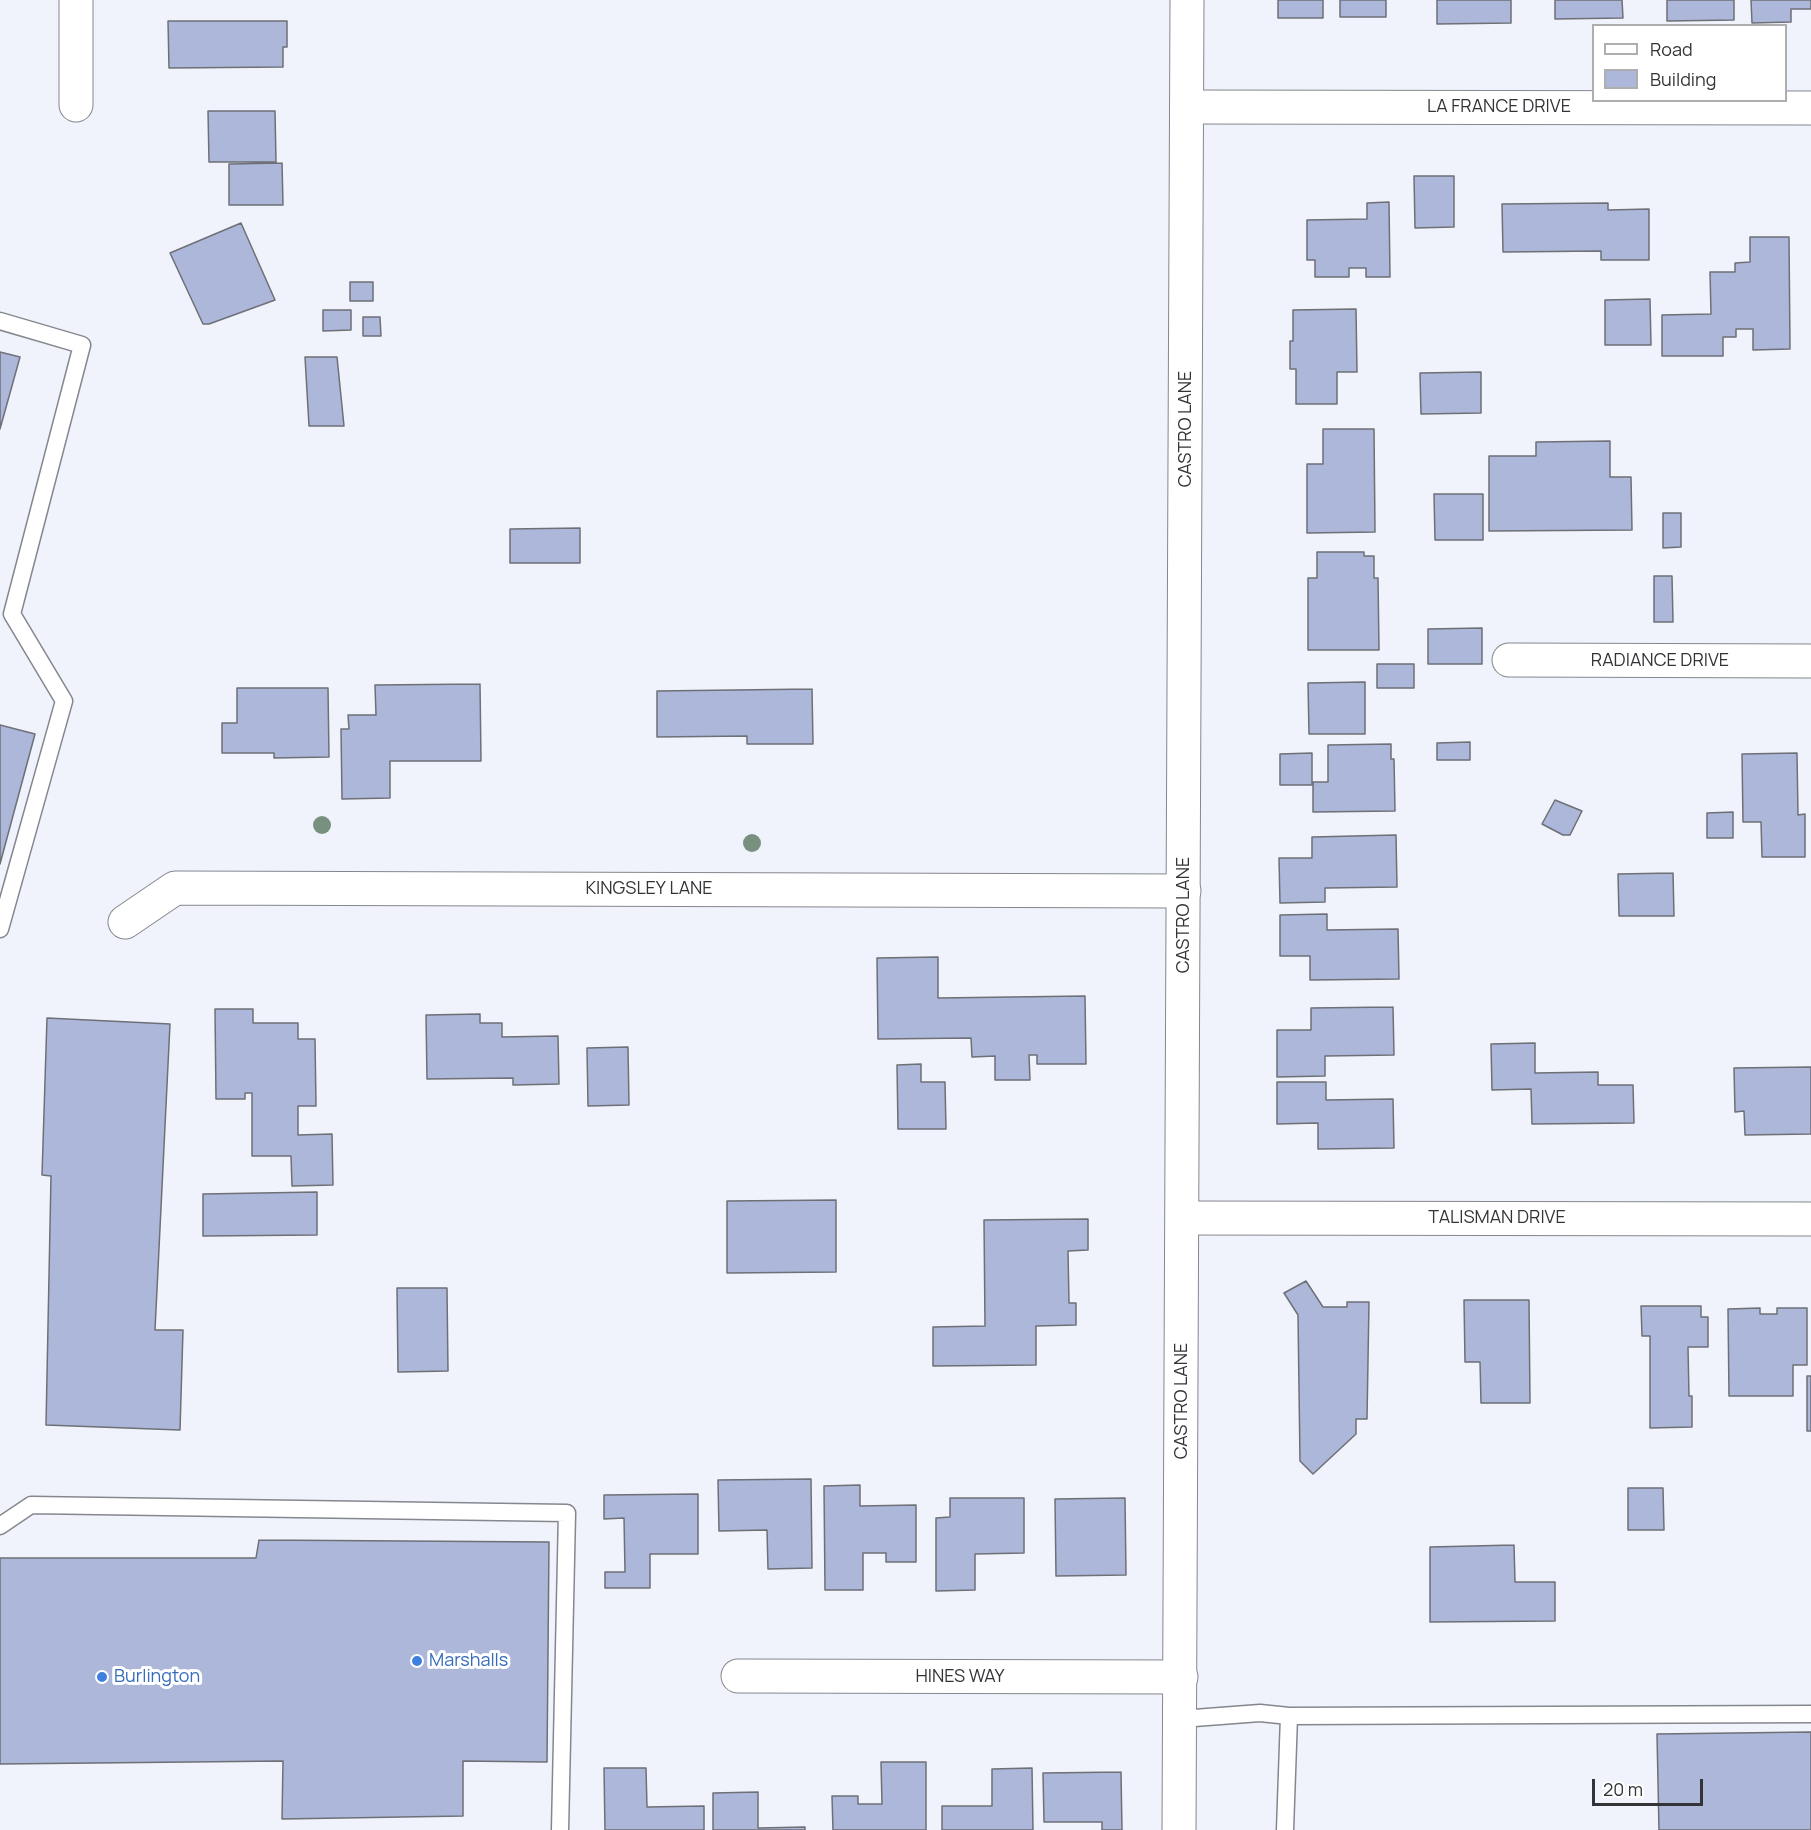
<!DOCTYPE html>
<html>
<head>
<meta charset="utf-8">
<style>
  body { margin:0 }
  #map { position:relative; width:1811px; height:1830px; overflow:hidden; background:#f0f3fb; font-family:Manrope,sans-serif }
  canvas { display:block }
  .legend { position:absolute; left:1592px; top:24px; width:195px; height:78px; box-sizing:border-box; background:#fff; border:2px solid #adaeaf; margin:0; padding:8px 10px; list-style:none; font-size:18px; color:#333437 }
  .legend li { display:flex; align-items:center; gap:12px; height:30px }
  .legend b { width:30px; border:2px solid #adaeaf }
  .scale { position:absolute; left:1592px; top:1779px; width:111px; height:27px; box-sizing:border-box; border:3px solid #333437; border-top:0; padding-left:8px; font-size:18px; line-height:21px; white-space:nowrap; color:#333437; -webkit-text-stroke:4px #fff; paint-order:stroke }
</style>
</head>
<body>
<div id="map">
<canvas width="1811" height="1830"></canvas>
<ul class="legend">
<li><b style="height:8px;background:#fff"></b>Road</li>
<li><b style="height:16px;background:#adb7d9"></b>Building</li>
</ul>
<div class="scale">20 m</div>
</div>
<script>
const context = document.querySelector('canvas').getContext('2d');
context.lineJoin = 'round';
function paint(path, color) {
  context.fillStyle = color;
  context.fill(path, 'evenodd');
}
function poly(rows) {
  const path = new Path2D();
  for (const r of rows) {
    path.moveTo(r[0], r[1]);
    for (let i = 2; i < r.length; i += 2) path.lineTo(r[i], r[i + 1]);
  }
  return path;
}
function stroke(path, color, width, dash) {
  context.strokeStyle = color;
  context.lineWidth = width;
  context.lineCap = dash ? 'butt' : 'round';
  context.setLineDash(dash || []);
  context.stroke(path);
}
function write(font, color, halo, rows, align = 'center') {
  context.font = font + ' Manrope,sans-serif';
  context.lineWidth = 6;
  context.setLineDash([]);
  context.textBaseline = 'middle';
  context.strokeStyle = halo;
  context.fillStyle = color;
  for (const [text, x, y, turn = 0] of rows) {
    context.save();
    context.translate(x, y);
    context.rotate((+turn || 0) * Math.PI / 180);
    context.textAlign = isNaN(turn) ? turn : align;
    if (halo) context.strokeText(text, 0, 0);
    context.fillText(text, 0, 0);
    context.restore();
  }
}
const building = poly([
  [1278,0,1323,0,1323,18,1278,18,1278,0],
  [1340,0,1386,0,1386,17,1340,17,1340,0],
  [1437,0,1511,0,1511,23,1437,24,1437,0],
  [1555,0,1622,0,1623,18,1555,19,1555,0],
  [1667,0,1734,0,1734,20,1667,21,1667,0],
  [1751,0,1811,0,1811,9,1791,9,1791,22,1752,23,1751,0],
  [168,21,287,21,287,47,283,47,283,67,169,68,168,21],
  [208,111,275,111,276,162,209,162,208,111],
  [282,163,283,205,229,205,229,164,282,163],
  [1414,176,1454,176,1454,227,1415,228,1414,176],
  [1389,202,1390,277,1366,277,1366,268,1349,268,1349,277,1315,277,1315,260,1307,260,1307,220,1367,219,1367,203,1389,202],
  [1608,203,1608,210,1649,209,1649,260,1601,260,1601,251,1503,252,1502,204,1608,203],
  [241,223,275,300,209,324,203,324,170,253,241,223],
  [1750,237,1789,237,1790,349,1753,350,1753,329,1736,329,1736,337,1723,337,1723,356,1662,356,1662,315,1711,314,1710,272,1735,272,1735,263,1750,262,1750,237],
  [350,282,373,282,373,301,350,301,350,282],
  [1650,299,1651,345,1605,345,1605,300,1650,299],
  [1356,309,1357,372,1337,372,1337,404,1296,404,1296,369,1290,369,1290,341,1293,341,1293,310,1356,309],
  [323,310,351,310,351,330,323,331,323,310],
  [363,317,380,317,381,336,363,336,363,317],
  [0,352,20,357,0,429,0,352],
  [305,357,337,357,344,426,309,426,305,357],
  [1481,372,1481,413,1421,414,1420,373,1481,372],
  [1323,429,1374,429,1375,532,1307,533,1307,464,1323,464,1323,429],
  [1610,441,1610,477,1631,477,1632,530,1489,531,1489,456,1536,456,1536,442,1610,441],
  [1434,494,1483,494,1483,540,1435,540,1434,494],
  [1663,513,1681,513,1681,547,1663,548,1663,513],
  [580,528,580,563,510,563,510,529,580,528],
  [1317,552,1364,552,1364,556,1374,556,1374,578,1378,578,1379,650,1308,650,1308,578,1317,578,1317,552],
  [1654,576,1672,576,1673,622,1654,622,1654,576],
  [1482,628,1482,664,1428,664,1428,629,1482,628],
  [1377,664,1414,664,1414,688,1377,688,1377,664],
  [1365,682,1365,734,1309,734,1308,683,1365,682],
  [480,684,481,761,390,761,390,798,342,799,341,729,349,729,348,715,376,715,375,685,480,684],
  [237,688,328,688,329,757,274,758,274,753,222,753,222,723,237,723,237,688],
  [812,689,813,744,747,744,747,736,657,737,657,691,812,689],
  [0,725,35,734,0,864,0,725],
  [1470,742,1470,760,1437,760,1437,743,1470,742],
  [1391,744,1391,759,1394,759,1395,811,1313,812,1313,782,1328,782,1328,745,1391,744],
  [1312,753,1312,785,1280,785,1280,754,1312,753],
  [1797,753,1798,815,1805,814,1805,857,1762,857,1761,822,1743,822,1742,754,1797,753],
  [1555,800,1582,811,1570,835,1563,835,1542,824,1555,800],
  [1733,812,1733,838,1707,838,1707,813,1733,812],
  [1396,835,1397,887,1325,888,1325,902,1280,903,1279,858,1312,858,1312,837,1396,835],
  [1673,873,1674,916,1619,916,1618,874,1673,873],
  [1327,914,1327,930,1398,929,1399,979,1310,980,1310,956,1280,956,1280,915,1327,914],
  [938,957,938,998,1085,996,1086,1064,1037,1064,1037,1055,1029,1055,1030,1080,995,1080,995,1056,972,1057,971,1038,878,1039,877,958,938,957],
  [1393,1007,1394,1055,1325,1056,1325,1076,1277,1077,1277,1030,1311,1030,1311,1008,1393,1007],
  [215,1009,253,1009,253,1023,298,1023,298,1039,315,1039,316,1106,298,1106,298,1135,332,1134,333,1185,292,1186,291,1156,252,1156,252,1093,245,1093,245,1099,216,1099,215,1009],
  [480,1014,480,1023,502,1023,502,1037,558,1036,559,1084,513,1085,513,1078,427,1079,426,1015,480,1014],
  [47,1018,170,1024,155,1330,183,1330,180,1430,46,1425,51,1176,42,1175,47,1018],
  [1535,1043,1535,1073,1598,1072,1598,1085,1633,1085,1634,1123,1532,1124,1531,1089,1492,1090,1491,1044,1535,1043],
  [628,1047,629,1105,588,1106,587,1048,628,1047],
  [921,1064,921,1082,945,1082,946,1129,898,1129,897,1065,921,1064],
  [1811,1067,1811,1134,1745,1135,1744,1111,1735,1112,1734,1068,1811,1067],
  [1277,1082,1326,1082,1326,1100,1393,1099,1394,1148,1318,1149,1318,1123,1277,1124,1277,1082],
  [317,1192,317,1235,203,1236,203,1194,317,1192],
  [836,1200,836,1272,727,1273,727,1201,836,1200],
  [1088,1219,1088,1250,1068,1251,1069,1303,1076,1303,1076,1325,1036,1326,1036,1365,933,1366,933,1327,985,1326,984,1220,1088,1219],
  [1306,1281,1323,1307,1347,1307,1347,1302,1369,1302,1367,1419,1356,1419,1356,1434,1313,1474,1300,1461,1298,1315,1284,1293,1306,1281],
  [397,1288,447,1288,448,1371,398,1372,397,1288],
  [1464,1300,1529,1300,1530,1403,1481,1403,1480,1362,1465,1362,1464,1300],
  [1641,1306,1701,1306,1701,1317,1708,1317,1708,1347,1688,1347,1689,1396,1692,1396,1692,1427,1650,1428,1650,1336,1642,1336,1641,1306],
  [1760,1308,1760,1314,1777,1314,1777,1308,1807,1308,1807,1365,1793,1365,1793,1396,1729,1396,1728,1309,1760,1308],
  [1807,1376,1811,1376,1811,1431,1807,1431,1807,1376],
  [811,1479,812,1568,768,1569,767,1530,719,1531,718,1480,811,1479],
  [860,1485,860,1506,916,1505,916,1562,886,1562,886,1553,863,1553,863,1590,825,1590,824,1486,860,1485],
  [1628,1488,1663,1488,1664,1530,1628,1530,1628,1488],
  [698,1494,698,1554,650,1554,650,1588,605,1588,605,1572,625,1572,624,1518,604,1519,604,1495,698,1494],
  [950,1498,1024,1498,1024,1553,975,1554,975,1590,936,1591,936,1518,950,1517,950,1498],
  [1125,1498,1126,1575,1056,1576,1055,1499,1125,1498],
  [259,1540,549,1542,547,1762,463,1761,463,1816,282,1819,283,1761,0,1764,0,1558,256,1558,259,1540],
  [1514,1545,1515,1582,1555,1582,1555,1621,1430,1622,1430,1547,1514,1545],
  [1811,1732,1811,1830,1659,1830,1657,1734,1811,1732],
  [881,1762,926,1762,926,1830,833,1830,832,1796,858,1796,858,1804,882,1804,881,1762],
  [604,1768,646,1768,647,1807,704,1806,704,1830,605,1830,604,1768],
  [1032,1768,1033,1830,942,1830,942,1806,992,1806,992,1769,1032,1768],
  [1121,1772,1122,1830,1102,1830,1102,1822,1044,1822,1043,1773,1121,1772],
  [758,1792,758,1828,805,1827,805,1830,713,1830,713,1793,758,1792]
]);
paint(building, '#adb7d9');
stroke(building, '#6e7077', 1.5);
const lane = poly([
  [0,321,82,345,12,614,64,701,0,929],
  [0,1526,31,1505,567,1513,560,1830],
  [1289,1716,1811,1714],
  [1181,1719,1260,1713,1289,1716,1285,1830]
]);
const street = poly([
  [76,0,76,105],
  [1187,107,1811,108],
  [1509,660,1811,661],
  [125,922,175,888,1184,891],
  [1183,1218,1811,1219],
  [738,1676,1181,1677]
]);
const secondary = poly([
  [1179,1830,1187,0]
]);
stroke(lane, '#85878e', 19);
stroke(street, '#85878e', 35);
stroke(secondary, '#85878e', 35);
stroke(lane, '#fff', 16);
stroke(street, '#fff', 33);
stroke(secondary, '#fff', 33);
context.fillStyle = '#78917f';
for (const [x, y] of [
  [322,825],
  [752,843]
]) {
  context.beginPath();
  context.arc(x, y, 9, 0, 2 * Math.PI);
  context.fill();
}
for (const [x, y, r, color] of [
  [417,1661,6,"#3f7fe0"],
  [102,1677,6,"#3f7fe0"]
]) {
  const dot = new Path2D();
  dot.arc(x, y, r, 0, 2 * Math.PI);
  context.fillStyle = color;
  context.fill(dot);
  stroke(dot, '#fff', 2);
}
write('18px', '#333437', '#fff', [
  ["LA FRANCE DRIVE",1499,107],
  ["CASTRO LANE",1186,429,-90],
  ["RADIANCE DRIVE",1660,661],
  ["KINGSLEY LANE",649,889],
  ["CASTRO LANE",1184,915,-90],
  ["TALISMAN DRIVE",1497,1218],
  ["CASTRO LANE",1182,1401,-90],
  ["HINES WAY",960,1677]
]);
write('18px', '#366cbe', '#fff', [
  ["Marshalls",429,1661],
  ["Burlington",114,1677]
], 'left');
</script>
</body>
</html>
